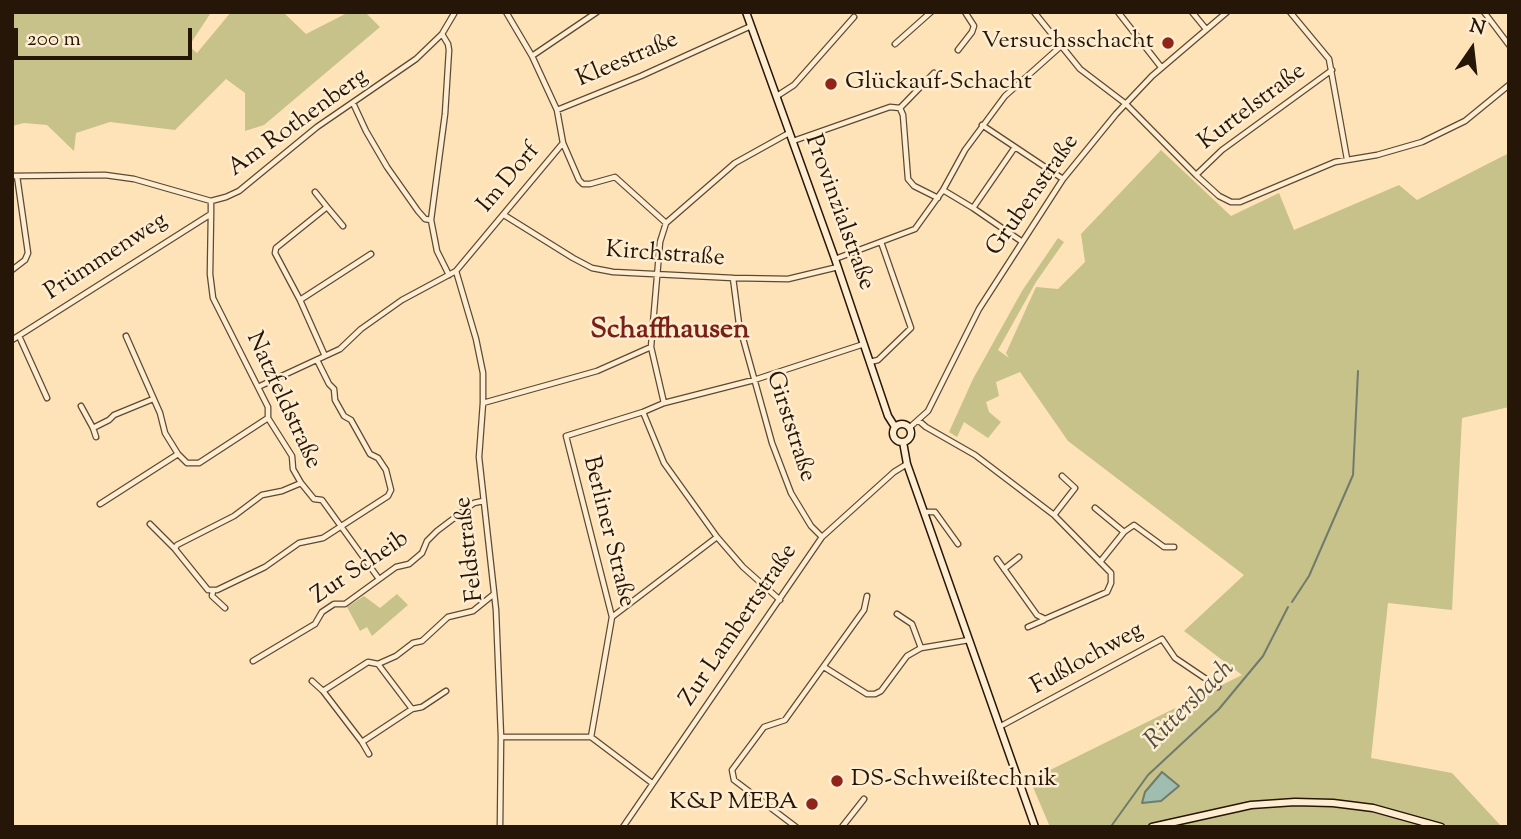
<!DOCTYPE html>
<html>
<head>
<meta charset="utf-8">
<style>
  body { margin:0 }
  #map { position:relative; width:1521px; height:839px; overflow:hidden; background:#ffe3b8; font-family:"Sorts Mill Goudy",serif }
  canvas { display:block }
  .frame { position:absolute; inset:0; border:14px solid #251607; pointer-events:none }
  .north { position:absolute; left:1437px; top:14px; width:70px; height:70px; -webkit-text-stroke:5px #ffedd1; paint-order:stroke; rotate:14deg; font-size:19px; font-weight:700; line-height:28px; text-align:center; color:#251607 }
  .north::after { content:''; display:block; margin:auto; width:24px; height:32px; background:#251607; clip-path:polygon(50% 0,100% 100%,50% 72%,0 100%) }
  .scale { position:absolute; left:14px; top:28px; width:178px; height:32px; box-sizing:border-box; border:4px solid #251607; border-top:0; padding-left:9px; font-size:21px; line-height:24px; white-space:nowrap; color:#251607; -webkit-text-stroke:5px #ffedd1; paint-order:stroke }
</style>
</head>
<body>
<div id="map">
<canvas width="1521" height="839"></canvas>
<div class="frame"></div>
<div class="north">N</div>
<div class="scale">200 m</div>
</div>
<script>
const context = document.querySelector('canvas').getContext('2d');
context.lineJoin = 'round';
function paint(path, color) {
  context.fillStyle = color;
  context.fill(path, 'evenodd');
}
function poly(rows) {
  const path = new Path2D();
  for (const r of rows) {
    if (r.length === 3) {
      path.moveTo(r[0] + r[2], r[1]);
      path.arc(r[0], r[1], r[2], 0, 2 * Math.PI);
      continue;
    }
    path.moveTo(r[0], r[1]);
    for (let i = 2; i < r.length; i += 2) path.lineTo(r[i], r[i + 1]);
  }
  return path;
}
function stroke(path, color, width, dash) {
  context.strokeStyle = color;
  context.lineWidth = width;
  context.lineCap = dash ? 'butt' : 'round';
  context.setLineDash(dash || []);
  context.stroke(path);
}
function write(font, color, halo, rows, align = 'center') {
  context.font = font + ' "Sorts Mill Goudy",serif';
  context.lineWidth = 5;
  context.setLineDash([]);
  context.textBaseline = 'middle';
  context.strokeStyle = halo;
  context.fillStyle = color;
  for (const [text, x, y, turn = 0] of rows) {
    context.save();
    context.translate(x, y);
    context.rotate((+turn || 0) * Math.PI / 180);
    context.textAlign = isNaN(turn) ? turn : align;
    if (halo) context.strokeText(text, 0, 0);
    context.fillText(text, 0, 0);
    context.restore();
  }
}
paint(poly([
  [12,12,206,12,210,14,189,46,197,53,231,12,283,12,306,34,349,12,365,12,380,27,264,125,245,131,245,93,226,79,175,130,110,122,76,133,74,151,47,125,24,123,12,126],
  [1161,150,1231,216,1279,193,1294,230,1399,185,1417,200,1509,153,1509,407,1462,418,1452,610,1388,603,1371,758,1452,773,1502,827,1208,827,1203,825,1197,827,1050,827,1030,780,1242,675,1184,631,1244,575,1068,441,1020,372,996,382,999,396,986,402,989,412,1001,422,988,438,964,422,957,437,949,432,973,379,1022,291,1058,238,1064,242,1036,282,998,350,1009,358,1006,353,1036,287,1058,289,1085,262,1081,234],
  [397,594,408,605,372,636,367,627,360,631,347,607,364,596,380,608]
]), '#c7c18a');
const water = poly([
  [1162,772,1179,786,1161,801,1142,803,1145,792,1162,772]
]);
paint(water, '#a0beb0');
stroke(water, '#6f7b6c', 2);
stroke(poly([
  [1292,602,1309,576,1353,475,1358,371],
  [1112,825,1148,775,1219,709,1263,656,1288,607]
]), '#6f7b6c', 2);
const street = poly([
  [1034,12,1080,69,1126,104,1196,175,1219,196,1231,202,1240,202,1335,162,1377,155,1422,142,1465,121,1509,85],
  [1118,12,1161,67],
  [1192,12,1206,29],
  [1290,12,1329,59,1347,159],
  [1484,12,1509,45],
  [442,34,448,44,449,50,445,114,431,220,437,251,449,275],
  [895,44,931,12],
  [958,50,972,32,974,26,965,12],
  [532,56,597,12],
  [777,96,794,85,854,17],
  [353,103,366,131,387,167,418,211,425,219,431,220],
  [900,108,934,73],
  [557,110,641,76,751,26],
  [982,125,1063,179],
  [793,141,890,107,900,108,903,115,908,179,914,186,938,198],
  [563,143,579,180,583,184,590,184,615,177,666,223,735,163,789,133],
  [1196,175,1222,150,1332,70],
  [12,176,105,175,134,179,211,201,226,197,239,191,317,127,416,59,442,34,455,12],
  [943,190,973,208,1021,241],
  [315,192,327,207,276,248,275,253,300,300,325,356],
  [327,207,343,226],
  [973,208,1015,147],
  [211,214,210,274,213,298,268,407,268,418,292,456,293,469,301,483,314,499,322,500,379,579],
  [504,215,573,258,592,268,613,272,733,278,788,279,838,267],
  [835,259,915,229,943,190,965,150,1005,96,1061,46],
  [12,270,25,260,28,253,17,176],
  [456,271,476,339,483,373,483,403,479,457,496,610,501,737,500,827],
  [733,278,739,324,772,443,791,493,811,526,822,537],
  [300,300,371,254],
  [19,336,47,398],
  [126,336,160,413,165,433,178,454,187,463,199,463,268,418],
  [12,340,211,214,211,201],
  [870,362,878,360,911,328,881,242],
  [258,387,340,349,361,329,402,300,456,271,563,143,557,110,532,56,506,12],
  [483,403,597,371,651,347],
  [664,403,651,347,660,242,666,223],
  [81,406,93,428,109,420,114,415,153,399],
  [643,412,664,463,717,537,743,567,780,600],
  [919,421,926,427,975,455,1054,515,1111,573,1111,583,1107,592,1045,619,1037,615,997,559],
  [93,428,96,437],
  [909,428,928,411,979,309,1063,179,1116,114,1152,76,1227,12],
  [301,483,282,491,262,495,234,516,177,545,175,549,208,590,217,590,265,567,299,543,323,538,388,496,391,490,386,470,378,458,370,454,351,420,344,416,335,400,334,389,329,384,317,360],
  [100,504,178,454],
  [1095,508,1124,532],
  [924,512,935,512,958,544],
  [1054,515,1075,488,1062,476],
  [150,524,175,549],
  [1100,562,1124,532,1134,525,1164,547,1174,547],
  [1004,569,1019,557],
  [213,591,212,596,225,608],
  [897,614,912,624,921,648],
  [612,617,717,537],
  [1028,627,1044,620],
  [253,661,315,624,322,612,334,604,345,604,396,567,409,564,422,553,427,541,437,531,474,503,483,501],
  [824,667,867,694,875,694,881,691,907,656,921,648,969,640],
  [312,681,323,691,362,742,412,709,422,707,446,691],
  [323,691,368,662,378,664],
  [412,709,378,664,396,656,413,643,422,641,448,617,473,611,494,594],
  [1001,726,1162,639,1175,658,1218,687],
  [501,737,591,737,652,783],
  [591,737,612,617,566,436,643,412,664,403,754,380,864,344],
  [362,742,369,754],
  [623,827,822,537,894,472,907,464],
  [796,827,734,780,732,770,764,727,785,720,864,610,867,596],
  [842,827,864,799]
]);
const secondary = poly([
  [746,12,835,259,888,416,895,427],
  [902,433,9],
  [903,442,907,464,1035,827],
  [1152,827,1251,805,1295,802,1333,803,1373,808,1441,827]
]);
stroke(street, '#5c4933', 7);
stroke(secondary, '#251607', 9);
stroke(street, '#ffedd1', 4.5);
stroke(secondary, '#ffedd1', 6);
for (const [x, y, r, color] of [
  [1168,43,7,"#8f2418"],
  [831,84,7,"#8f2418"],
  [837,781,7,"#8f2418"],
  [812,804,7,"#8f2418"]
]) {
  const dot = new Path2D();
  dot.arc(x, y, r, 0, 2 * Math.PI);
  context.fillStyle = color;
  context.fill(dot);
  stroke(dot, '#ffedd1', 2.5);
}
write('24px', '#251607', '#ffedd1', [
  ["Versuchsschacht",1154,43],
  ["Glückauf-Schacht",845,84,"left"],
  ["DS-Schweißtechnik",851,781,"left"],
  ["K&P MEBA",798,804]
], 'right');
write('24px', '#251607', '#ffedd1', [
  ["Kleestraße",628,61,-23],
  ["Kurtelstraße",1253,108,-37],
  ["Am Rothenberg",299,124,-36],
  ["Im Dorf",510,179,-50],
  ["Grubenstraße",1034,196,-55],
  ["Provinzialstraße",838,213,70],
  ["Kirchstraße",665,256,4],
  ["Prümmenweg",107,258,-33],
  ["Natzfeldstraße",282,401,65],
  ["Girststraße",789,427,72],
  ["Berliner Straße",607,532,76],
  ["Feldstraße",471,549,-97],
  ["Zur Scheib",361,569,-34],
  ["Zur Lambertstraße",740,626,-56],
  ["Fußlochweg",1088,660,-29]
]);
write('italic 26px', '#505142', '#ffedd1', [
  ["Rittersbach",1191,706,-45]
]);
write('bold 28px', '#7a1f14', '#ffedd1', [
  ["Schaffhausen",670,332]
]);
</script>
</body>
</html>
